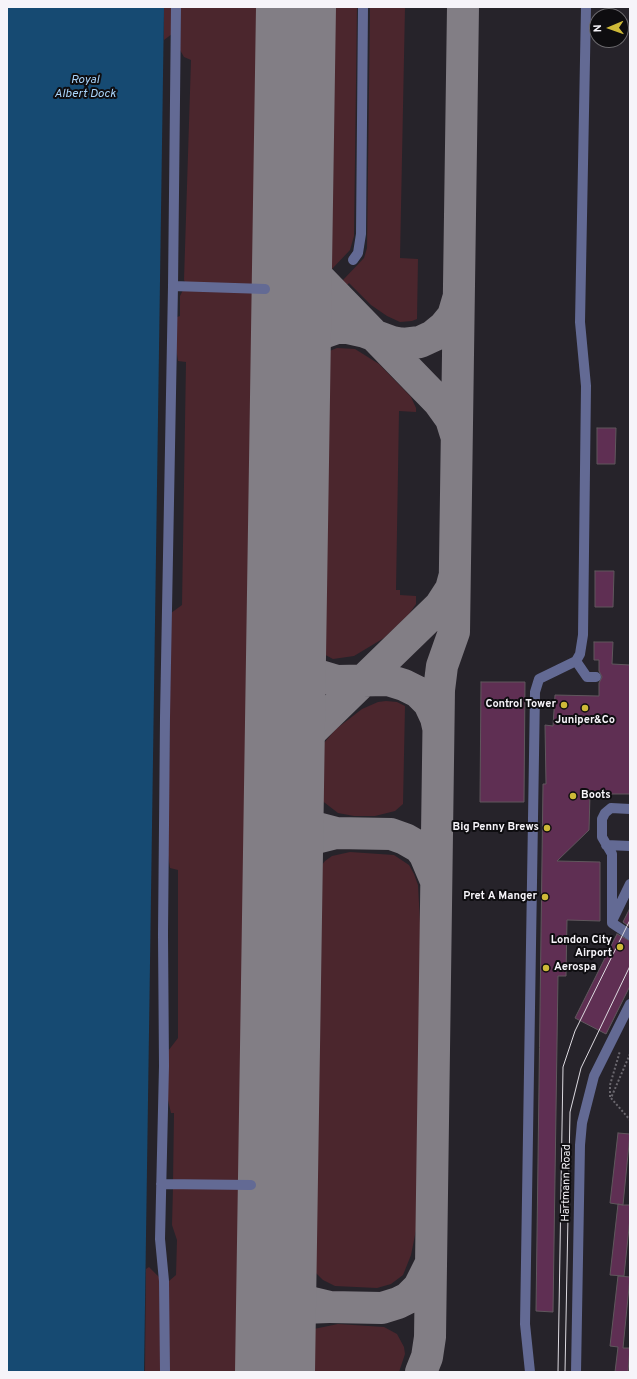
<!DOCTYPE html>
<html>
<head>
<meta charset="utf-8">
<style>
  body { margin:0 }
  #map { position:relative; width:637px; height:1379px; overflow:hidden; background:#26232a; font-family:Overpass,sans-serif }
  canvas { display:block }
  .frame { position:absolute; inset:0; border:8px solid #f6f4f9; pointer-events:none }
  .north { position:absolute; left:589px; top:8px; width:40px; height:40px; box-sizing:border-box; background:#0e0d10; border:1px solid #6b696d; border-radius:50%; rotate:268deg; font-size:11px; font-weight:700; line-height:16px; text-align:center; color:#f6f4f9 }
  .north::after { content:''; display:block; margin:auto; width:14px; height:18px; background:#ceb938; clip-path:polygon(50% 0,100% 100%,50% 72%,0 100%) }
</style>
</head>
<body>
<div id="map">
<canvas width="637" height="1379"></canvas>
<div class="frame"></div>
<div class="north">N</div>
</div>
<script>
const context = document.querySelector('canvas').getContext('2d');
context.lineJoin = 'round';
function paint(path, color) {
  context.fillStyle = color;
  context.fill(path, 'evenodd');
}
function poly(rows) {
  const path = new Path2D();
  for (const r of rows) {
    path.moveTo(r[0], r[1]);
    for (let i = 2; i < r.length; i += 2) path.lineTo(r[i], r[i + 1]);
  }
  return path;
}
function stroke(path, color, width, dash) {
  context.strokeStyle = color;
  context.lineWidth = width;
  context.lineCap = dash ? 'butt' : 'round';
  context.setLineDash(dash || []);
  context.stroke(path);
}
function write(font, color, halo, rows, align = 'center') {
  context.font = font + ' Overpass,sans-serif';
  context.lineWidth = 4;
  context.setLineDash([]);
  context.textBaseline = 'middle';
  context.strokeStyle = halo;
  context.fillStyle = color;
  for (const [text, x, y, turn = 0] of rows) {
    context.save();
    context.translate(x, y);
    context.rotate((+turn || 0) * Math.PI / 180);
    context.textAlign = isNaN(turn) ? turn : align;
    if (halo) context.strokeText(text, 0, 0);
    context.fillText(text, 0, 0);
    context.restore();
  }
}
paint(poly([
  [164,7,173,7,172,34,164,40],
  [181,7,263,7,259,286,185,282,184,280,191,60,184,57,180,50],
  [327,7,357,7,354,236,350,250,332,269,323,260],
  [370,7,405,7,400,258,418,259,417,319,412,321,400,322,387,316,371,305,349,283,347,285,343,280,364,258,367,248],
  [183,290,259,292,246,1183,173,1182,174,1113,171,1113,167,1096,168,1051,178,1038,178,870,170,868,168,856,171,613,182,605,186,362,178,361,176,348,177,317,180,316,180,296],
  [337,348,355,349,379,364,411,397,416,408,416,412,399,411,396,590,400,590,400,595,416,596,416,604,409,614,384,638,354,656,333,659,318,651,322,354],
  [386,701,397,702,405,706,403,804,395,811,375,816,354,816,338,813,316,796,316,752,336,729,362,709,378,702],
  [350,852,394,855,409,865,414,874,418,885,420,922,423,923,418,1230,416,1230,411,1255,403,1275,391,1284,377,1288,335,1286,323,1280,309,1266,314,879,316,872,325,861,332,856],
  [173,1187,246,1187,243,1372,169,1372,169,1281,176,1275,177,1240,172,1225],
  [149,1267,161,1279,161,1372,145,1372,146,1269],
  [338,1324,384,1327,397,1334,404,1347,405,1354,399,1372,309,1372,309,1330]
]), '#4b262d');
paint(poly([
  [7,7,164,7,144,1372,7,1372]
]), '#164a72');
stroke(poly([
  [293,227,295,242,304,263,438,401,451,419,456,435],
  [291,379,296,359,300,352,306,344,320,334,337,328,347,328,365,332,392,342,403,344,420,342,433,336,444,327,453,316,458,299],
  [287,628,296,656,314,674,337,681,388,680,404,685,418,692,429,703,436,718,438,727],
  [284,772,298,744,440,606,451,589,454,578],
  [284,783,290,802,301,818,317,828,336,833],
  [283,882,289,864,300,848,316,838,336,833,391,834,405,839,419,847,425,855,436,881],
  [277,1255,282,1273,291,1288,309,1302,330,1307,382,1308,398,1303,408,1298,419,1287,431,1263],
  [278,1372,276,1341,281,1325,285,1319,302,1308,329,1307],
  [421,1372,427,1357,430,1337,439,690,442,666,454,632,463,7]
]), '#827e85', 32);
stroke(poly([
  [275,1372,296,7]
]), '#827e85', 80);
const building = poly([
  [597,428,616,428,615,464,597,464,597,428],
  [595,571,614,571,613,607,595,607,595,571],
  [594,642,613,642,612,664,630,665,630,794,590,794,589,830,557,861,600,862,600,921,567,920,566,976,558,976,553,1312,536,1311,543,784,546,784,545,725,553,726,555,695,599,696,599,683,602,677,599,671,599,660,594,660,594,642],
  [481,682,525,682,524,802,480,802,481,682],
  [630,908,630,927,623,922,630,908],
  [617,934,630,941,630,986,606,1034,575,1018,617,934],
  [618,1133,630,1134,623,1205,630,1205,630,1218,624,1276,610,1275,618,1204,623,1205,610,1203,618,1133],
  [618,1276,630,1277,623,1348,630,1348,628,1372,615,1372,618,1347,610,1346,618,1276]
]);
paint(building, '#5f2f53');
stroke(building, '#60575d', 1);
stroke(poly([
  [630,1054,611,1098,630,1120],
  [610,1097,610,1085,620,1051]
]), '#6b686f', 2, [2, 2]);
stroke(poly([
  [353,260,358,253,361,234,363,7],
  [173,286,265,289],
  [576,661,587,677,596,677],
  [606,845,630,846],
  [613,919,630,884],
  [612,923,612,854,602,837,602,819,605,813,611,808,630,809],
  [612,923,630,935],
  [161,1184,251,1185],
  [165,1372,164,1281,160,1239,164,1066,163,934,165,717,173,286,176,7],
  [530,1372,525,1324,535,692,539,679,576,661,580,654,583,635,586,386,580,322,586,7],
  [576,1372,580,1145,582,1123,594,1076,630,1004]
]), '#636a94', 10);
stroke(poly([
  [558,1372,563,1067,575,1031,630,920],
  [565,1372,570,1112,581,1068,630,966]
]), '#dddae0', 1);
for (const [x, y, r, color] of [
  [564,705,4,"#ceb938"],
  [585,708,4,"#ceb938"],
  [573,796,4,"#ceb938"],
  [547,828,4,"#ceb938"],
  [545,897,4,"#ceb938"],
  [620,947,4,"#ceb938"],
  [546,968,4,"#ceb938"]
]) {
  const dot = new Path2D();
  dot.arc(x, y, r, 0, 2 * Math.PI);
  context.fillStyle = color;
  context.fill(dot);
  stroke(dot, '#0e0d10', 1.5);
}
write('bold 11px', '#f6f4f9', '#0e0d10', [
  ["Control Tower",556,705],
  ["Juniper&Co",585,721,"center"],
  ["Boots",581,796,"left"],
  ["Big Penny Brews",539,828],
  ["Pret A Manger",537,897],
  ["London City",612,941],
  ["Airport",612,954],
  ["Aerospa",554,968,"left"]
], 'right');
write('11px', '#f6f4f9', '#0e0d10', [
  ["Hartmann Road",567,1183,-89]
]);
write('italic 12px', '#aad5fb', '#0e0d10', [
  ["Royal",85,81],
  ["Albert Dock",85,95]
]);
</script>
</body>
</html>
